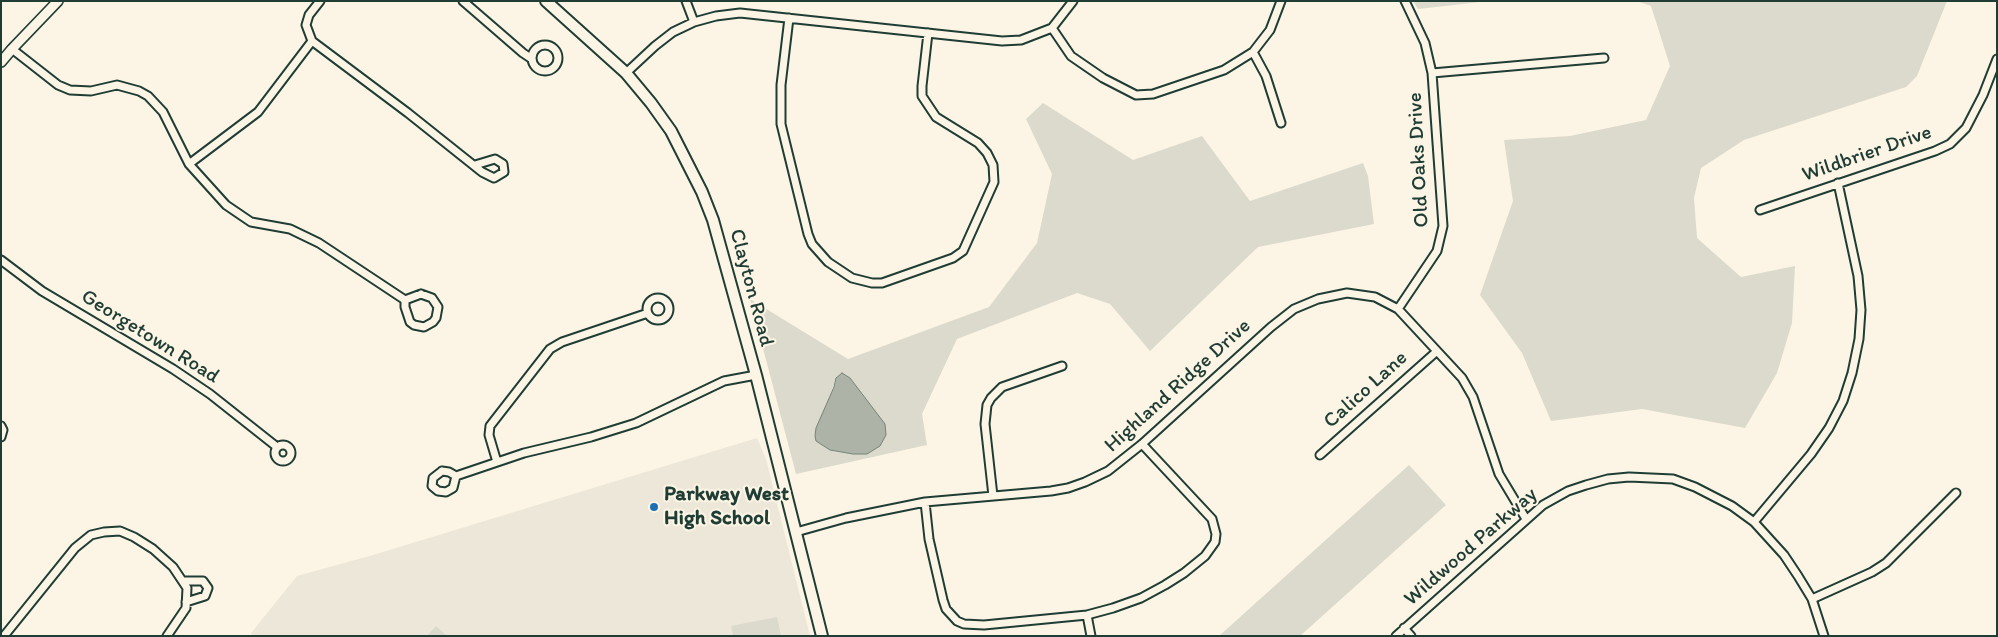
<!DOCTYPE html>
<html>
<head>
<meta charset="utf-8">
<style>
  body { margin:0 }
  #map { position:relative; width:1998px; height:637px; overflow:hidden; background:#fcf5e5; font-family:Itim,sans-serif }
  canvas { display:block }
  .frame { position:absolute; inset:0; border:2px solid #1f3d34; pointer-events:none }
</style>
</head>
<body>
<div id="map">
<canvas width="1998" height="637"></canvas>
<div class="frame"></div>
</div>
<script>
const context = document.querySelector('canvas').getContext('2d');
context.lineJoin = 'round';
function paint(path, color) {
  context.fillStyle = color;
  context.fill(path, 'evenodd');
}
function poly(rows) {
  const path = new Path2D();
  for (const r of rows) {
    if (r.length === 3) {
      path.moveTo(r[0] + r[2], r[1]);
      path.arc(r[0], r[1], r[2], 0, 2 * Math.PI);
      continue;
    }
    path.moveTo(r[0], r[1]);
    for (let i = 2; i < r.length; i += 2) path.lineTo(r[i], r[i + 1]);
  }
  return path;
}
function stroke(path, color, width, dash) {
  context.strokeStyle = color;
  context.lineWidth = width;
  context.lineCap = dash ? 'butt' : 'round';
  context.setLineDash(dash || []);
  context.stroke(path);
}
function write(font, color, halo, rows, align = 'center') {
  context.font = font + ' Itim,sans-serif';
  context.lineWidth = 4;
  context.setLineDash([]);
  context.textBaseline = 'middle';
  context.strokeStyle = halo;
  context.fillStyle = color;
  for (const [text, x, y, turn = 0] of rows) {
    context.save();
    context.translate(x, y);
    context.rotate((+turn || 0) * Math.PI / 180);
    context.textAlign = isNaN(turn) ? turn : align;
    if (halo) context.strokeText(text, 0, 0);
    context.fillText(text, 0, 0);
    context.restore();
  }
}
paint(poly([
  [757,438,766,459,810,636,252,636,251,633,297,576,373,555]
]), '#ece7d8');
paint(poly([
  [1413,1,1489,1,1418,9],
  [1637,1,1947,1,1917,76,1906,87,1744,140,1701,168,1694,198,1697,238,1741,277,1795,266,1792,323,1777,373,1745,428,1642,409,1551,421,1522,353,1480,295,1513,201,1504,140,1570,136,1646,120,1670,66,1651,6],
  [1043,103,1133,160,1202,136,1250,201,1363,163,1368,176,1374,224,1258,247,1150,351,1110,304,1077,293,957,339,922,414,927,445,796,474,750,299,848,359,989,307,1037,243,1052,174,1026,119],
  [836,378,853,454,830,450,816,441],
  [1409,465,1446,505,1300,636,1219,636],
  [777,617,781,636,733,636,731,626],
  [436,626,447,636,427,636]
]), '#dcdacc');
const water = poly([
  [842,373,850,378,885,424,886,435,880,446,867,454,853,454,830,450,816,441,815,436,816,428,834,387,836,378,842,373]
]);
paint(water, '#aeb3a7');
stroke(water, '#758479', 1);
const minor = poly([
  [320,1,309,15,306,25,312,41,408,113,482,172,494,178,504,172,503,164,495,159,475,165],
  [463,1,523,53,532,59],
  [686,1,694,22],
  [789,18,781,85,781,124,808,234,812,244,828,262,852,278,872,283,882,283,953,258,963,251,994,182,993,165,987,153,978,143,936,117,922,96,922,86,928,33],
  [1052,28,1071,56,1103,78,1136,95,1153,94,1224,70,1253,52,1270,30,1281,1],
  [545,58,13],
  [12,49,58,85,70,90,91,91,117,85,139,91,148,96,163,112,189,164,226,205,251,222,290,229,319,243,405,300],
  [1253,52,1266,76,1281,123],
  [626,73,655,46,673,32,694,22,716,16,740,13,1002,41,1021,40,1052,28,1073,1],
  [1432,73,1604,58],
  [189,164,258,112,312,41],
  [1760,210,1935,151,1950,144,1966,128,1983,95,1997,59],
  [1,260,42,291,173,369,210,394,277,447],
  [421,294,432,298,438,307,436,318,433,322,424,327,414,325,410,322,405,307,405,300,421,294],
  [658,309,11],
  [1398,309,1437,251,1443,226,1432,73,1425,43,1405,1],
  [1,426,3,430,1,437],
  [283,453,8],
  [1320,455,1436,352],
  [497,462,489,435,490,426,550,349,562,342,648,313],
  [442,471,449,472,456,476,453,488,446,492,438,491,432,486,433,478,442,471],
  [456,476,524,453,591,437,636,423,724,381,756,375],
  [993,496,985,424,987,405,991,398,1002,387,1062,366],
  [925,502,929,539,943,600,946,609,957,621,964,624,984,625,1087,615,1113,608,1141,598,1165,585,1184,573,1205,556,1215,542,1216,534,1212,519,1142,444],
  [1754,522,1811,454,1829,428,1843,401,1852,373,1859,339,1861,310,1858,276,1838,183],
  [796,532,846,518,925,502,1051,491,1068,488,1085,482,1108,471,1142,444,1271,327,1294,309,1318,299,1347,293,1375,297,1398,309,1462,378,1473,397,1499,474,1526,519],
  [183,581,203,581,208,588,205,596,186,602],
  [1812,599,1872,572,1886,563,1956,493],
  [1087,615,1091,636],
  [1404,628,1411,636],
  [4,636,75,548,91,535,104,532,120,531,134,537,153,549,173,567,187,588,186,608,167,636],
  [1396,636,1543,505,1568,491,1586,485,1608,479,1629,477,1673,479,1695,487,1732,506,1754,522,1784,555,1798,576,1812,599,1824,636]
]);
const tertiary = poly([
  [1,62,12,49,58,1]
]);
const secondary = poly([
  [546,1,626,73,651,103,671,131,702,192,713,220,756,375,822,636]
]);
stroke(minor, '#1f3d34', 11);
stroke(tertiary, '#1f3d34', 12);
stroke(secondary, '#1f3d34', 14);
stroke(minor, '#fcf5e5', 7);
stroke(tertiary, '#fcf5e5', 9);
stroke(secondary, '#fcf5e5', 10);
for (const [x, y, r, color] of [
  [654,507,5,"#1f6fb2"]
]) {
  const dot = new Path2D();
  dot.arc(x, y, r, 0, 2 * Math.PI);
  context.fillStyle = color;
  context.fill(dot);
  stroke(dot, '#fcf5e5', 2);
}
write('21px', '#1f3d34', '#fcf5e5', [
  ["Wildbrier Drive",1867,154,-19],
  ["Old Oaks Drive",1419,160,-93],
  ["Clayton Road",751,288,75],
  ["Georgetown Road",150,337,32],
  ["Highland Ridge Drive",1178,386,-42],
  ["Calico Lane",1366,390,-42],
  ["Wildwood Parkway",1471,547,-41]
]);
write('bold 21px', '#1f3d34', '#fcf5e5', [
  ["Parkway West",664,495],
  ["High School",664,519]
], 'left');
</script>
</body>
</html>
